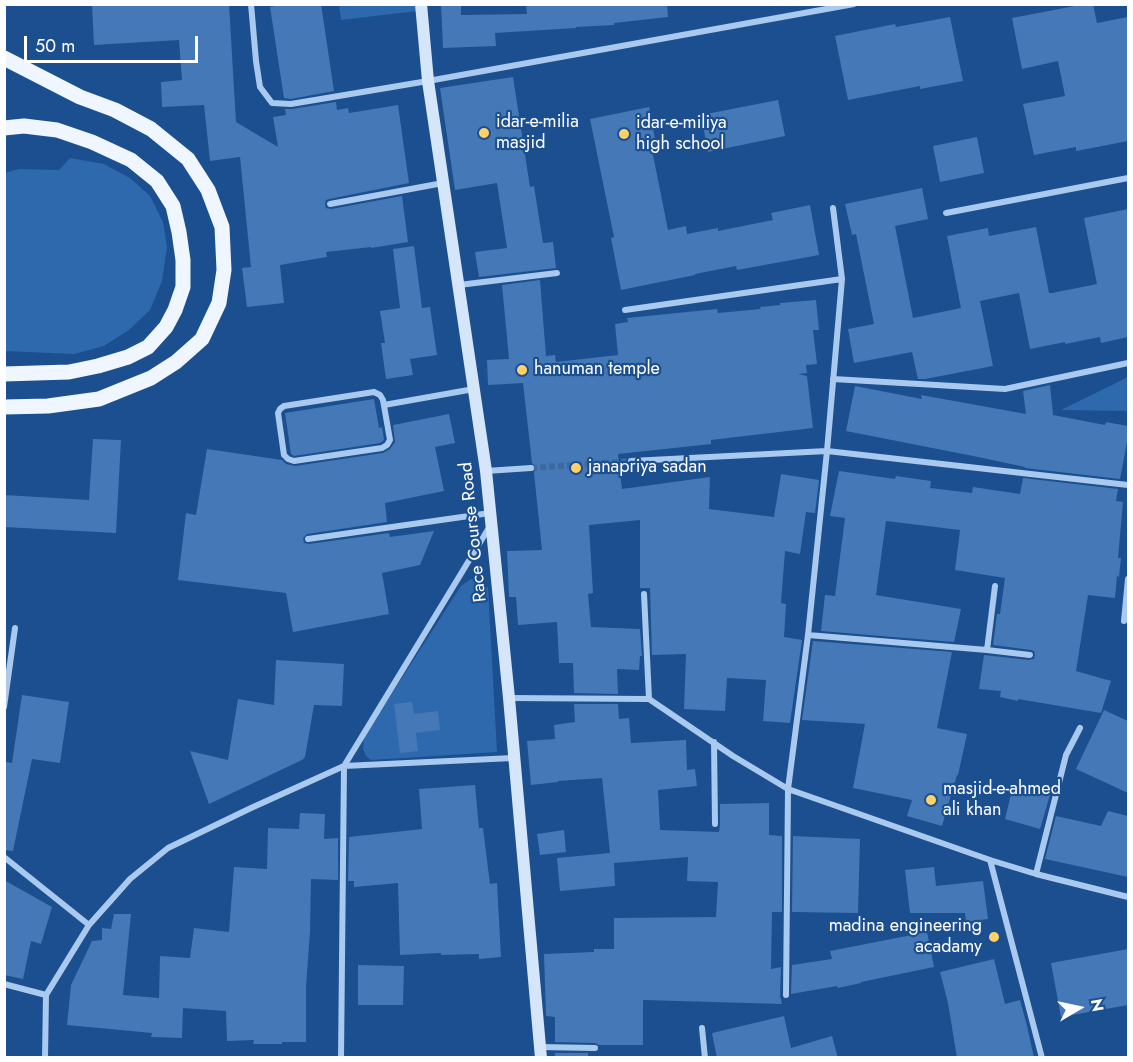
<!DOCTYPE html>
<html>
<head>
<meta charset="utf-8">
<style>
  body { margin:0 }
  #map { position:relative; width:1133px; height:1062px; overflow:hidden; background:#1b4f8f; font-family:Jost,sans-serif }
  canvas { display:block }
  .frame { position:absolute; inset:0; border:6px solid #fff; pointer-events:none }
  .north { position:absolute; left:1049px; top:978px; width:60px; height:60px; -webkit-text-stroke:4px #1b4f8f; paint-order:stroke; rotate:81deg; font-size:16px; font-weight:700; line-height:24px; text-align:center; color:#fff }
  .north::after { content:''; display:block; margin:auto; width:21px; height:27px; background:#fff; clip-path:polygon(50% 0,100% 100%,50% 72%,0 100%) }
  .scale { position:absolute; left:24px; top:36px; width:174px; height:27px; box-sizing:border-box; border:3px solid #fff; border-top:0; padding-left:8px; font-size:18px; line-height:21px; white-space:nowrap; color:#fff; -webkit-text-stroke:4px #1b4f8f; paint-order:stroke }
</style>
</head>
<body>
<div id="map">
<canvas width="1133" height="1062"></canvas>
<div class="frame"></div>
<div class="north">N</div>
<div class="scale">50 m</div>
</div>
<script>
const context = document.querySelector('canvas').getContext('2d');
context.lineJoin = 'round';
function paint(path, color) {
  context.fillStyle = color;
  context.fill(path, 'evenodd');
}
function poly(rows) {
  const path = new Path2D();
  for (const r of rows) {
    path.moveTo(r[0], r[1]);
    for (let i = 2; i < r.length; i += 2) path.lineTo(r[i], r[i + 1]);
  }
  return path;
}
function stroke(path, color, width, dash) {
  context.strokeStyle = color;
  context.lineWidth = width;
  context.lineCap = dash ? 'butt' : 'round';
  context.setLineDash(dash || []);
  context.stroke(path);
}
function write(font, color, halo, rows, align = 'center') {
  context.font = font + ' Jost,sans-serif';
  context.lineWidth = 4.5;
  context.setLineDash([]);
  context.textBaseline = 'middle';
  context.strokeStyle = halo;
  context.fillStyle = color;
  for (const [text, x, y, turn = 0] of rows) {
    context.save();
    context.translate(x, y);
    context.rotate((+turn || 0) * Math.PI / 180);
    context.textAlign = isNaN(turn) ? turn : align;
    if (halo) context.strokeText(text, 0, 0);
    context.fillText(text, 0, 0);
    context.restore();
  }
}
paint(poly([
  [339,5,416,5,417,11,341,20],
  [70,158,104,164,130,178,150,196,163,222,167,247,162,281,150,310,129,330,104,346,74,354,5,351,5,173,19,169,59,170],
  [1128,377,1128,411,1061,410],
  [471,579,481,581,488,588,497,752,371,760,366,756,363,749,364,737,461,586]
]), '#2e69ad');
paint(poly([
  [92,4,229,4,236,122,278,147,273,117,286,115,285,109,292,109,336,102,337,110,348,108,349,113,398,105,409,183,329,199,326,200,325,204,326,208,331,209,402,196,408,242,371,248,371,247,326,252,327,257,280,265,284,303,247,307,242,268,251,267,240,157,210,161,204,105,162,107,161,82,182,80,179,40,94,45],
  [285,4,321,4,334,91,291,99,284,98,270,7],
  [441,4,461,4,461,15,527,14,526,4,667,4,668,17,614,23,614,25,576,27,576,28,495,33,496,46,443,48],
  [1085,4,1093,4,1097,23,1128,17,1128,141,1076,151,1076,147,1034,155,1023,104,1065,96,1058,61,1022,69,1012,18],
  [950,17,963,81,920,89,920,86,848,100,835,36,895,24,896,27],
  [513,77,530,187,534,186,543,243,553,242,556,268,479,277,475,252,507,248,497,183,455,190,440,88],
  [778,100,785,136,708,152,701,115],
  [649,107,657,149,652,150,668,230,686,226,687,234,718,228,718,231,773,220,771,213,810,205,819,255,737,270,736,266,695,274,695,275,621,290,611,238,614,237,590,119],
  [977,137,984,173,940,182,933,146],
  [922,188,928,219,895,226,913,318,961,308,947,236,988,228,989,236,1036,227,1049,293,1052,293,1097,284,1084,218,1128,209,1128,337,1101,343,1100,337,1065,344,1065,342,1030,349,1019,293,980,301,993,366,925,379,918,379,912,352,854,363,848,329,874,324,856,234,852,235,845,204],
  [414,246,422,308,430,307,437,355,410,359,413,375,386,379,381,343,385,343,380,311,400,308,393,249],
  [540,280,546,356,555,355,556,362,618,355,615,324,628,322,627,318,717,309,718,313,761,309,760,307,780,305,780,303,816,300,819,330,813,330,817,364,806,365,807,373,798,374,807,376,813,428,711,440,711,444,618,454,622,489,710,477,709,509,774,517,781,474,819,480,815,513,806,512,800,554,785,551,781,603,786,604,784,637,802,640,790,723,763,721,766,680,727,678,725,711,684,709,686,654,652,655,650,588,640,588,640,520,589,525,593,593,588,594,591,627,640,629,642,656,640,656,639,670,617,669,618,694,574,693,573,663,559,663,557,622,518,625,516,597,509,597,507,551,542,550,534,473,536,467,532,463,523,383,488,385,487,360,509,359,502,285],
  [1050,385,1053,415,1105,425,1106,422,1128,426,1128,437,1120,479,1025,468,1025,467,978,457,846,431,855,386,922,399,921,395,1026,414,1023,391],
  [374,399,379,428,382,427,384,439,383,441,380,443,294,456,291,454,285,413],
  [449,414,455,443,435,447,444,491,385,503,387,522,307,534,303,538,304,543,309,544,389,533,390,537,434,531,420,565,382,573,389,614,293,632,286,593,178,580,186,513,196,515,207,449,282,460,286,464,295,466,383,453,390,449,395,442,393,425],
  [93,439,121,440,116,533,4,527,4,495,89,500],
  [839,471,895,479,896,476,931,481,930,488,972,493,973,487,1020,494,1023,478,1118,489,1116,501,1123,502,1118,558,1121,558,1119,577,1117,576,1115,598,1088,595,1076,671,1111,681,1101,713,1018,699,1018,701,1000,697,1001,691,979,689,984,655,1029,660,1034,659,1035,655,1034,651,1031,650,993,645,997,614,1000,614,1005,578,955,570,960,530,886,521,876,595,961,609,954,642,821,631,825,595,835,596,845,518,830,516],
  [813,641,952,652,937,728,967,734,958,775,957,775,942,826,907,816,912,800,853,788,865,724,802,720],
  [276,660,344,664,342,706,314,705,305,757,302,760,209,804,190,751,228,760,238,699,274,705],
  [22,695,69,702,60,763,32,759,13,851,4,850,4,771,6,762,12,763],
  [412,702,414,714,438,711,440,730,416,733,418,751,400,753,394,704],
  [574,704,618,704,619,719,629,718,631,743,686,740,687,770,695,769,697,786,658,790,660,830,719,832,720,824,720,804,769,803,769,835,782,836,782,912,772,912,771,969,781,967,780,996,782,1004,643,1000,643,1045,599,1045,595,1043,555,1042,555,1017,546,1016,544,954,594,952,594,949,614,949,614,918,716,917,718,882,687,881,688,857,614,863,615,886,560,891,557,858,610,853,602,778,558,781,558,782,531,785,527,741,555,739,554,725,575,722],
  [1104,710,1128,721,1128,793,1076,769],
  [475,785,479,828,483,828,490,884,497,883,501,957,479,959,479,954,441,955,441,953,400,955,398,883,354,887,354,881,348,881,349,837,422,829,419,789],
  [1013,786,1050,795,1040,829,1005,819],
  [1108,811,1128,816,1128,877,1045,859,1056,816,1101,826],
  [300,813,325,814,324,839,338,838,338,880,311,879,310,932,306,986,306,1042,282,1042,282,1044,253,1044,254,1040,227,1041,226,1011,183,1008,182,1038,151,1037,152,1033,67,1025,71,985,92,941,102,940,102,928,111,929,114,914,131,914,123,995,159,998,160,956,190,958,194,928,229,932,234,867,267,869,268,828,299,829],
  [564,830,566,852,540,855,537,834],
  [793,836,860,839,858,913,792,912],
  [934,867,936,886,983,881,988,919,966,922,965,913,910,913,905,870],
  [4,880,52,907,41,944,31,941,23,979,4,975],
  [927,932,934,967,861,982,861,983,838,988,837,986,791,994,792,965,832,959,830,951],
  [1128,949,1128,1005,1061,1017,1051,963],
  [994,959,1005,1004,1020,1000,1027,1026,1034,1058,957,1058,948,1003,940,972],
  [358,965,404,966,403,1005,358,1005],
  [784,1016,791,1048,832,1036,838,1058,717,1058,712,1033],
  [555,1053,588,1053,588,1058,555,1058]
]), '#4478b7');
stroke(poly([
  [531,468,631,461]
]), '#3d69a0', 6, [6, 3]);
stroke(poly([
  [251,4,256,61,260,87,272,103,291,104,428,81,854,4],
  [330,204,443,183],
  [946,213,1128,178],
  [459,285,557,273],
  [625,310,842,279],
  [833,379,1005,389,1128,363],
  [374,392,380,395,383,400,390,440,387,445,382,448,294,461,288,459,284,455,278,413,280,409,284,406,374,392],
  [384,405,474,389],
  [631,461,827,451,1128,485],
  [486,471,531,468],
  [308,539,490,513],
  [995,586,987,650,1030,655],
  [644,594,649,699],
  [1124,621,1128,579],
  [808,635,987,650],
  [509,698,649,699,733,756,788,789,990,860,1036,874,1128,897],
  [4,707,15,628],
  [714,742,715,824],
  [4,857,89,925],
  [990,860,1042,1058],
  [1036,874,1066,755,1080,728],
  [4,984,46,995],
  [786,995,788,789,808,635,827,451,842,279,833,208],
  [702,1028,705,1058],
  [540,1047,595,1048],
  [45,1058,46,995,89,925,130,879,168,848,251,808,344,766,513,758],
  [341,1058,344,766,490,526]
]), '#a9c9ee', 6);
stroke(poly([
  [421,4,428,81,486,471,509,698,541,1058]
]), '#d6e6fa', 12);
stroke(poly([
  [4,58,80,97,115,110,151,129,188,159,208,190,222,227,224,270,219,303,202,339,176,362,151,378,99,399,48,406,4,407],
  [4,128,24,126,57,130,92,142,131,160,157,181,173,206,179,232,183,260,183,287,175,310,166,327,148,347,128,357,98,366,69,372,4,374]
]), '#f0f6ff', 15);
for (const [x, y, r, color] of [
  [484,133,6,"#ffd166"],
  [624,134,6,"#ffd166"],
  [522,370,6,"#ffd166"],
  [576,468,6,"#ffd166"],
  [931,800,6,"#ffd166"],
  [994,937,6,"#ffd166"]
]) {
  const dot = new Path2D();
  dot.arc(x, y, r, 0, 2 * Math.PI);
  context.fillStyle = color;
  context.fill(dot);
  stroke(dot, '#1b4f8f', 2);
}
write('18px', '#fff', '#1b4f8f', [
  ["idar-e-milia",496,123],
  ["masjid",496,144],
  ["idar-e-miliya",636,124],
  ["high school",636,145],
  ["hanuman temple",534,370],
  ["janapriya sadan",588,468],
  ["masjid-e-ahmed",943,790],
  ["ali khan",943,811],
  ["madina engineering",982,927,"right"],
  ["acadamy",982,948,"right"]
], 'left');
write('18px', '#fff', '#1b4f8f', [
  ["Race Course Road",474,532,-96]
]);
</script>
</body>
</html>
